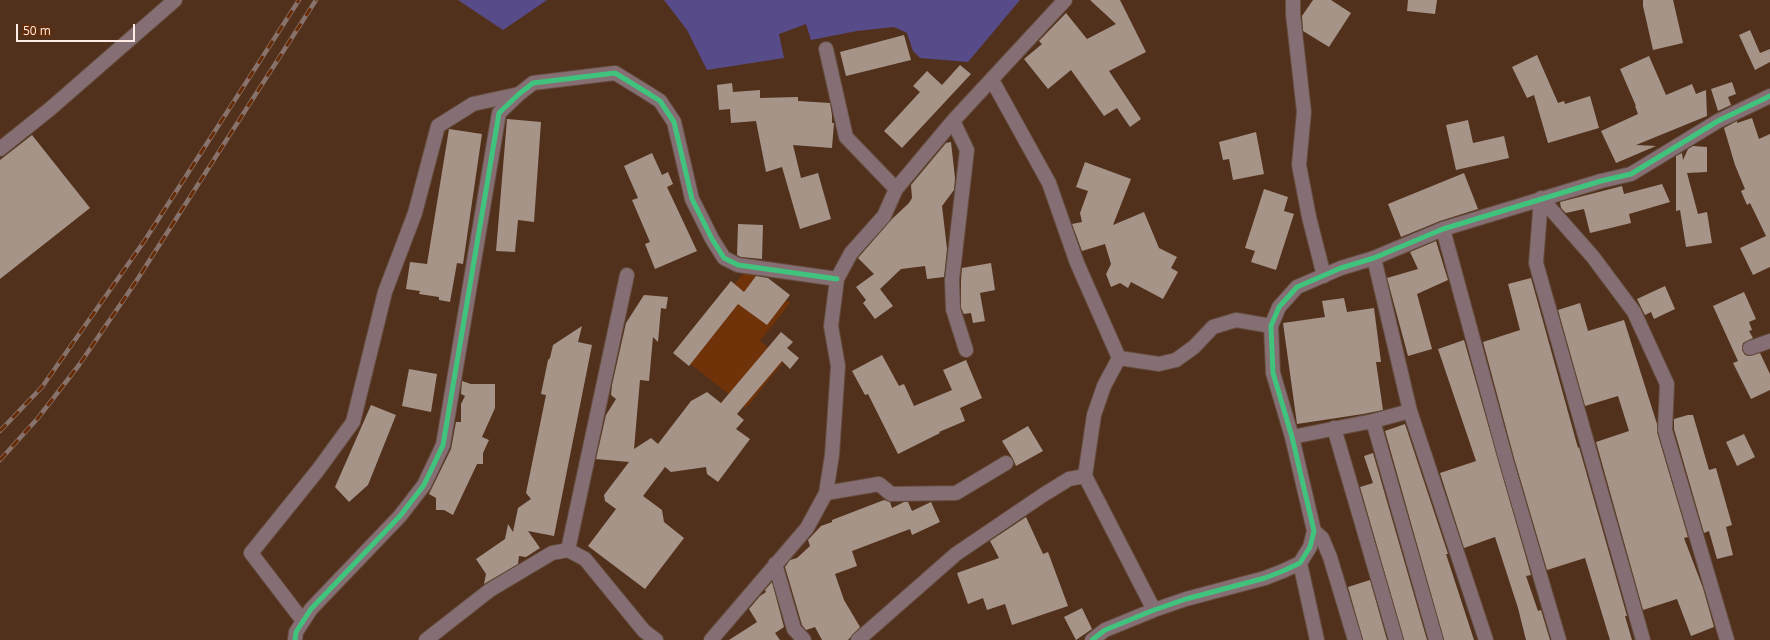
<!DOCTYPE html>
<html>
<head>
<meta charset="utf-8">
<style>
	body { margin:0 }
	#map { position:relative; width:1770px; height:640px; overflow:hidden; background:#51311c; font-family:"Open Sans",sans-serif }
	canvas { display:block }
	.scale { position:absolute; left:16px; top:24px; width:119px; height:18px; box-sizing:border-box; border:2px solid #fdede6; border-top:0; padding-left:5px; font-size:12px; line-height:14px; white-space:nowrap; color:#fdede6; -webkit-text-stroke:3px #672c06; paint-order:stroke }
</style>
</head>
<body>
<div id="map">
<canvas width="1770" height="640"></canvas>
<div class="scale">50 m</div>
</div>
<script>
const c = document.querySelector('canvas').getContext('2d');
c.lineJoin = 'round';
function fill(path, color) { c.fillStyle = color; c.fill(path, 'evenodd'); }
const toPath = rows => new Path2D(rows.map(r => 'M' + r).join(''));
function strokePath(path, color, width, dash) { c.strokeStyle = color; c.lineWidth = width; c.lineCap = dash ? 'butt' : 'round'; c.setLineDash(dash || []); c.stroke(path); }
fill(toPath([
	[747,269,790,303,760,341,784,361,746,408,678,354]
]), '#703209');
fill(toPath([
	[458,0,547,0,503,30],
	[664,0,1020,0,968,62,920,58,913,51,907,33,894,27,857,31,811,40,806,24,779,34,784,58,707,70,687,30]
]), '#584b8a');
fill(toPath([
	[1090,0,1120,0,1146,52,1109,71,1141,119,1130,127,1117,108,1104,116,1071,70,1048,89,1024,59,1042,44,1039,41,1066,13,1087,39,1116,24],
	[1313,0,1331,0,1351,13,1329,47,1303,31,1302,16],
	[1408,0,1437,0,1435,14,1407,11],
	[1643,0,1673,0,1683,43,1653,50,1643,6],
	[1750,30,1760,53,1770,49,1770,62,1755,70,1739,35],
	[904,35,911,60,846,76,840,52],
	[1537,55,1558,103,1564,101,1565,104,1590,96,1599,128,1548,143,1534,95,1527,98,1512,67],
	[1649,56,1666,95,1692,84,1696,94,1706,90,1707,116,1636,145,1656,146,1616,163,1601,131,1638,114,1635,106,1636,106,1620,69],
	[960,65,971,74,902,148,884,131,920,92,913,86,927,71,942,85],
	[1732,82,1736,94,1728,97,1731,105,1718,111,1711,89],
	[732,83,733,92,760,90,760,98,798,97,798,101,830,103,832,115,832,123,834,123,832,148,793,145,801,178,818,173,831,219,800,229,782,167,766,172,756,121,731,123,730,109,719,110,717,85],
	[1752,118,1759,139,1770,134,1770,267,1753,275,1740,248,1766,236,1750,203,1747,205,1741,191,1745,189,1735,165,1724,128,1737,121,1737,123],
	[507,119,541,122,534,222,518,220,515,252,496,251],
	[1468,120,1473,143,1504,136,1509,158,1456,170,1446,125],
	[449,129,482,134,463,264,457,263,450,302,439,300,439,297,419,294,420,291,406,289,410,262,427,264],
	[1256,132,1264,174,1233,180,1229,159,1223,160,1219,142],
	[32,135,90,208,0,279,0,160],
	[951,142,955,178,954,190,942,206,947,249,944,277,927,279,925,266,901,269,880,289,893,306,875,319,863,303,866,300,856,287,874,274,858,258,892,219,909,203,912,198,911,185,946,143],
	[1693,146,1707,147,1707,172,1687,173,1698,214,1707,212,1712,243,1686,247,1680,210,1676,211,1676,156,1682,153,1683,160,1688,149],
	[652,153,662,175,668,172,673,184,667,187,697,251,655,269,645,244,650,242,632,200,638,198,624,166],
	[1085,162,1131,179,1113,225,1144,212,1159,248,1177,257,1171,268,1178,272,1163,299,1131,282,1128,288,1120,283,1111,287,1106,274,1111,264,1105,244,1082,251,1072,224,1082,222,1080,213,1088,191,1076,187],
	[1464,173,1478,209,1440,221,1401,237,1388,204],
	[1662,184,1670,202,1629,214,1631,223,1590,233,1584,209,1566,213,1561,208,1560,202,1622,186,1624,194],
	[1264,189,1288,197,1284,211,1294,214,1276,270,1251,262,1255,251,1245,248],
	[738,224,763,225,762,259,741,257,737,255],
	[1436,241,1448,280,1417,294,1432,349,1408,356,1387,278,1418,269,1410,252],
	[991,263,995,290,980,293,985,321,973,323,971,313,964,314,961,308,961,280,962,268],
	[756,276,768,278,790,295,767,325,738,304,689,366,673,353,731,281,744,292],
	[1531,278,1578,448,1579,447,1627,616,1625,616,1632,640,1610,640,1585,558,1547,570,1514,458,1483,342,1520,330,1508,284],
	[1665,286,1675,309,1654,319,1651,312,1645,315,1637,299],
	[1744,292,1756,319,1749,322,1752,330,1749,331,1753,338,1743,343,1742,350,1745,355,1749,356,1760,353,1770,374,1770,390,1751,399,1733,363,1738,361,1713,306],
	[644,295,668,297,666,309,661,308,658,342,653,337,649,381,640,380,634,449,651,438,658,444,691,401,707,392,721,403,781,332,793,342,787,348,799,358,790,369,782,361,737,414,744,420,736,429,750,439,718,482,707,474,706,467,671,472,665,467,643,496,662,510,664,522,684,538,645,589,588,546,616,509,605,501,604,495,629,462,596,459,606,415,616,399,611,395,612,385,626,323],
	[1344,298,1347,312,1374,308,1381,362,1376,362,1383,410,1363,414,1297,424,1283,323,1325,317,1322,301],
	[1580,303,1588,331,1624,320,1657,424,1657,432,1688,537,1684,538,1703,588,1714,627,1691,636,1677,599,1643,610,1596,442,1629,431,1618,396,1585,406,1558,310],
	[582,326,578,342,592,345,554,536,528,531,540,548,526,557,519,556,518,564,484,584,486,574,476,559,505,539,508,524,513,532,518,508,531,499,526,493,546,395,541,394,548,360,550,358,553,345],
	[1464,340,1531,575,1526,576,1538,611,1541,610,1550,640,1526,640,1518,608,1495,537,1464,548,1440,473,1476,461,1438,349],
	[882,355,899,386,904,384,914,406,952,390,943,370,966,360,982,398,960,408,965,421,939,432,940,433,898,454,868,394,865,395,852,371],
	[409,369,437,374,431,412,402,406],
	[462,381,471,384,495,384,495,408,482,437,489,440,483,453,483,464,477,464,453,515,444,510,436,510,436,498,429,494,451,449,456,422,461,422,461,404,465,396,461,394],
	[371,405,396,415,368,485,349,502,335,487],
	[1688,415,1693,415,1709,470,1716,468,1732,525,1726,527,1733,555,1717,559,1709,531,1704,533,1674,429,1674,419],
	[1405,424,1448,554,1446,554,1474,640,1444,640,1385,431],
	[1028,426,1043,451,1016,466,1013,459,1002,441],
	[1744,434,1755,457,1737,466,1726,442],
	[1373,453,1427,640,1404,640,1360,487,1373,483,1364,456],
	[884,500,890,502,892,508,904,502,908,502,912,511,931,502,940,522,912,535,910,529,852,551,857,566,835,574,844,600,860,627,848,640,822,640,815,627,806,630,802,625,785,567,790,560,797,558,810,546,808,540,821,526,832,522,832,520],
	[1026,517,1043,554,1048,552,1068,606,1012,625,1005,604,987,610,983,598,968,604,957,573,999,558,990,541],
	[1370,580,1387,640,1363,640,1348,587],
	[772,582,784,627,775,633,780,640,729,640,757,622,749,609,760,596,766,592,765,590],
	[1082,608,1092,629,1076,640,1064,617]
]), '#a69489');
const street = toPath([
	[1293,0,1293,14,1304,112,1299,165,1309,217,1324,276],
	[826,49,846,137,896,189],
	[992,80,1049,183,1077,263,1119,358],
	[953,121,967,150,952,280,953,309,966,350],
	[0,149,50,109,175,0],
	[1443,229,1506,460,1559,640],
	[1750,348,1770,341],
	[1119,358,1104,386,1094,415,1085,476,1154,610],
	[1119,358,1159,364,1176,360,1194,347,1213,327,1236,320,1271,326],
	[1410,411,1486,640],
	[1373,421,1436,640],
	[1334,428,1396,640],
	[1292,437,1373,421,1410,411,1374,258],
	[826,493,879,484,891,494,956,493,1006,463],
	[1314,531,1322,538,1330,557,1355,640],
	[568,550,627,275],
	[1300,563,1317,640],
	[775,564,794,629,804,640],
	[303,621,251,553,318,470,353,422,385,292,415,213,438,126,473,104,519,94],
	[295,640,296,632,311,609,400,516,424,485,443,445,499,113,519,94,533,83,615,73,646,92,660,101,674,122,692,199,712,239,724,258,738,265,837,279],
	[426,640,490,590,552,553,568,550,585,559,644,631,656,640],
	[711,640,807,528,826,493,832,455,838,366,831,326,837,279,851,253,884,216,896,189,953,121,1065,0],
	[858,640,956,554,1043,495,1069,479,1085,476],
	[1092,640,1105,630,1154,610,1186,599,1265,578,1283,571,1300,563,1310,547,1314,531,1292,437,1273,373,1271,326,1279,307,1297,287,1341,268,1374,258,1443,229,1601,181,1631,174,1718,121,1770,96],
	[1643,640,1536,263,1541,198,1593,257,1634,312,1667,384,1665,430,1727,640]
]);
strokePath(street, '#654c3d', 16);
strokePath(street, '#856f74', 14);
const rail = toPath([
	[0,431,42,387,145,240,299,0],
	[0,460,38,418,79,365,135,283,316,0]
]);
strokePath(rail, '#88726c', 4.5);
strokePath(rail, '#672c06', 3, [9]);
strokePath(toPath([
	[295,640,296,632,311,609,400,516,424,485,443,445,499,113,519,94,533,83,615,73,646,92,660,101,674,122,692,199,712,239,724,258,738,265,837,279],
	[1092,640,1105,630,1154,610,1186,599,1265,578,1283,571,1300,563,1310,547,1314,531,1292,437,1273,373,1271,326,1279,307,1297,287,1341,268,1374,258,1443,229,1601,181,1631,174,1718,121,1770,96]
]), '#40c37c', 5);
</script>
</body>
</html>
